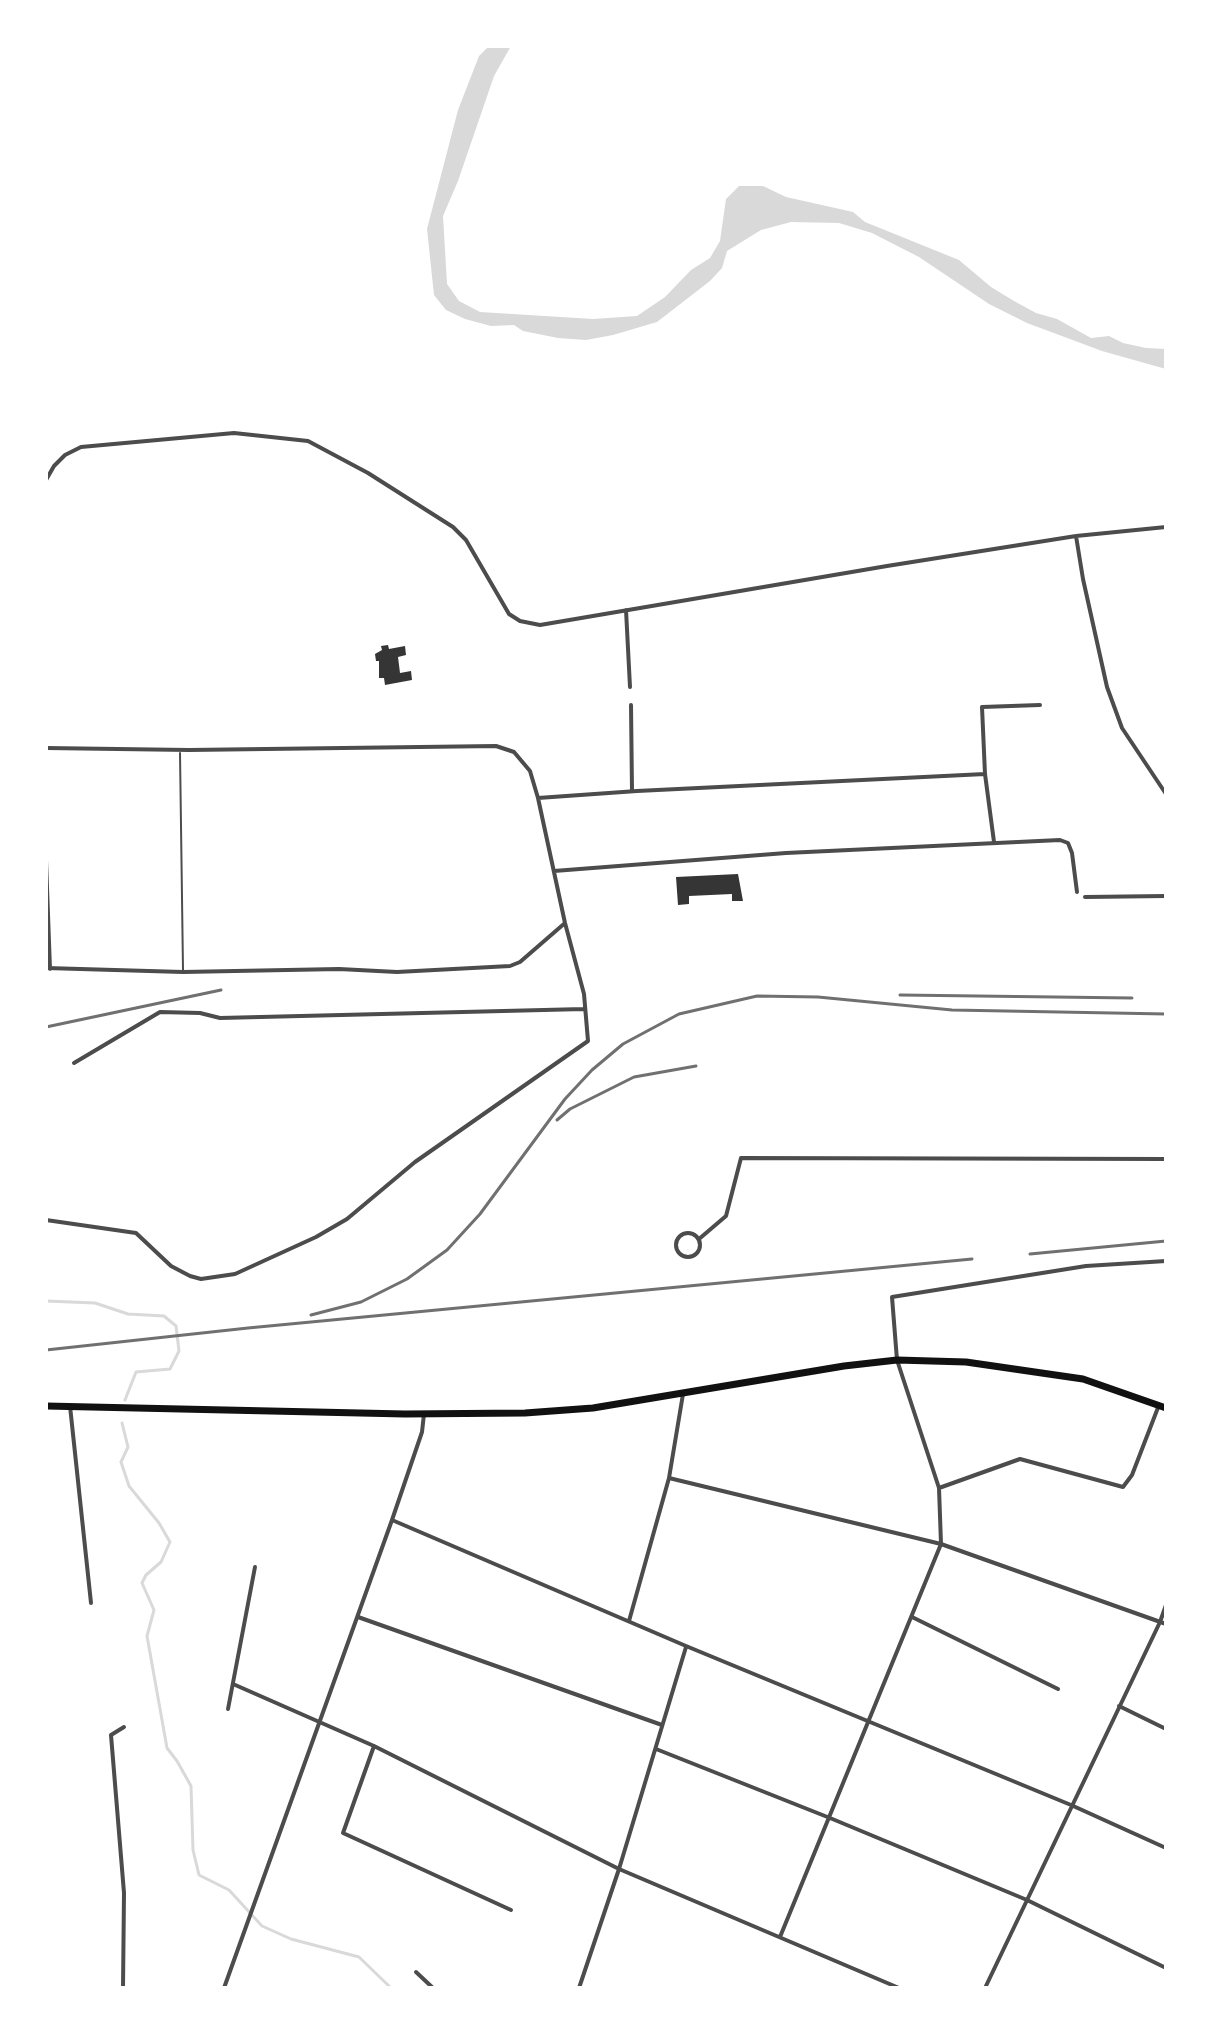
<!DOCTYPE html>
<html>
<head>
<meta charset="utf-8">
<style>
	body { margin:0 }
	#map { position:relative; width:1212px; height:2034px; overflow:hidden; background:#fff; font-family:Lato,sans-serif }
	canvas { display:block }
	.frame { position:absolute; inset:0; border:48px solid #fff; pointer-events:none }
</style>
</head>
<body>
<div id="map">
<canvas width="1212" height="2034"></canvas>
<div class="frame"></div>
</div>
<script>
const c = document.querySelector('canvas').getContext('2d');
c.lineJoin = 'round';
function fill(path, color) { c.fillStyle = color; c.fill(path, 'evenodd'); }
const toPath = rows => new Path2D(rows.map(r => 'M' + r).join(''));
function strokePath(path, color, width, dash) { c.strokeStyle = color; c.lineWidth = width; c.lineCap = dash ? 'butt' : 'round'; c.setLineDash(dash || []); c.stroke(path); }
fill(toPath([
	[489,46,511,46,494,76,458,181,443,216,447,284,459,301,480,312,593,319,637,316,665,297,691,270,710,258,720,241,726,199,739,186,763,186,786,197,853,212,865,222,959,260,991,287,1014,301,1036,313,1057,319,1091,338,1109,336,1123,343,1146,348,1166,349,1166,369,1102,351,1027,323,989,304,919,257,872,233,839,223,791,222,761,230,727,251,722,268,710,281,657,322,613,335,586,340,558,338,523,331,514,325,491,326,465,319,446,310,434,295,427,229,458,110,479,56]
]), '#d9d9d9');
strokePath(toPath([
	[46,1301,95,1303,128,1314,164,1316,176,1326,179,1351,170,1369,136,1372,125,1400],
	[122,1423,128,1447,121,1462,129,1486,159,1523,170,1542,161,1562,146,1575,142,1583,154,1610,147,1636,167,1748,177,1761,191,1786,193,1850,199,1875,229,1890,262,1926,291,1939,359,1957,391,1988]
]), '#d9d9d9', 3);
fill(toPath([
	[388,645,389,649,405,646,406,655,398,657,400,673,411,671,412,680,385,685,384,678,379,678,379,661,376,661,375,654,382,650,381,646],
	[738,874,743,901,732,901,732,894,689,896,689,904,678,905,676,877]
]), '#353535');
strokePath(toPath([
	[180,753,183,970]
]), '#4c4c4c', 2);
strokePath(toPath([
	[46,480,54,466,65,455,81,447,234,433,308,441,368,473,453,527,466,540,509,614,520,621,540,625,887,566,1076,536,1166,527],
	[1076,536,1083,579,1107,687,1122,728,1166,794],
	[626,610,630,687],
	[631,705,632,791],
	[46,748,189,750,496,746,514,752,530,771,538,798,565,923,584,994,588,1041,415,1162,347,1219,316,1237,235,1274,201,1279,190,1276,171,1266,136,1233,46,1220],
	[538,798,637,791,985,774],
	[994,842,985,774,982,707,1040,705],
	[46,860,50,969],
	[554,871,786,853,1060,840,1068,843,1072,853,1077,892],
	[1085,897,1166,896],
	[46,968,183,972,339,969,397,972,510,966,520,962,565,923],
	[74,1063,160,1012,200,1013,220,1018,584,1009],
	'676 1245a12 12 0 1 1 24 0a12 12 0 1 1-24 0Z',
	[699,1239,726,1216,741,1158,1166,1159],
	[70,1406,91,1603],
	[669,1478,941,1544,1166,1624],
	[939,1488,1020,1459,1123,1487,1132,1475,1159,1405],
	[392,1520,686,1646,1071,1805,1166,1848],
	[358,1617,662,1725],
	[912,1617,1058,1689],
	[629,1621,669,1478,683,1394],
	[233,1684,374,1746,619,1869,899,1988],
	[1119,1706,1166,1729],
	[228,1709,255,1567],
	[374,1746,343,1833,511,1910],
	[656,1749,830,1818,1027,1900,1166,1968],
	[780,1937,941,1544,939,1488,897,1360,892,1297,1086,1266,1166,1261],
	[416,1972,433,1988],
	[123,1988,124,1893,111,1735,124,1727],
	[224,1988,392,1520,422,1432,424,1414],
	[579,1988,619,1869,686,1647],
	[985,1988,1160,1622,1166,1605]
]), '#4c4c4c', 4);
strokePath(toPath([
	[46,1406,405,1414,525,1413,593,1408,844,1366,897,1360,966,1362,1083,1379,1166,1408]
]), '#111', 7);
strokePath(toPath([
	[900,995,1132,998],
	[46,1027,221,990],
	[557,1120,570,1109,634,1077,696,1066],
	[1030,1254,1166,1241],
	[311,1315,361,1302,407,1279,447,1250,480,1214,565,1099,592,1070,623,1044,679,1014,757,996,818,997,952,1010,1166,1014],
	[46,1350,248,1328,972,1259]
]), '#707070', 3);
</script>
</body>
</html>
